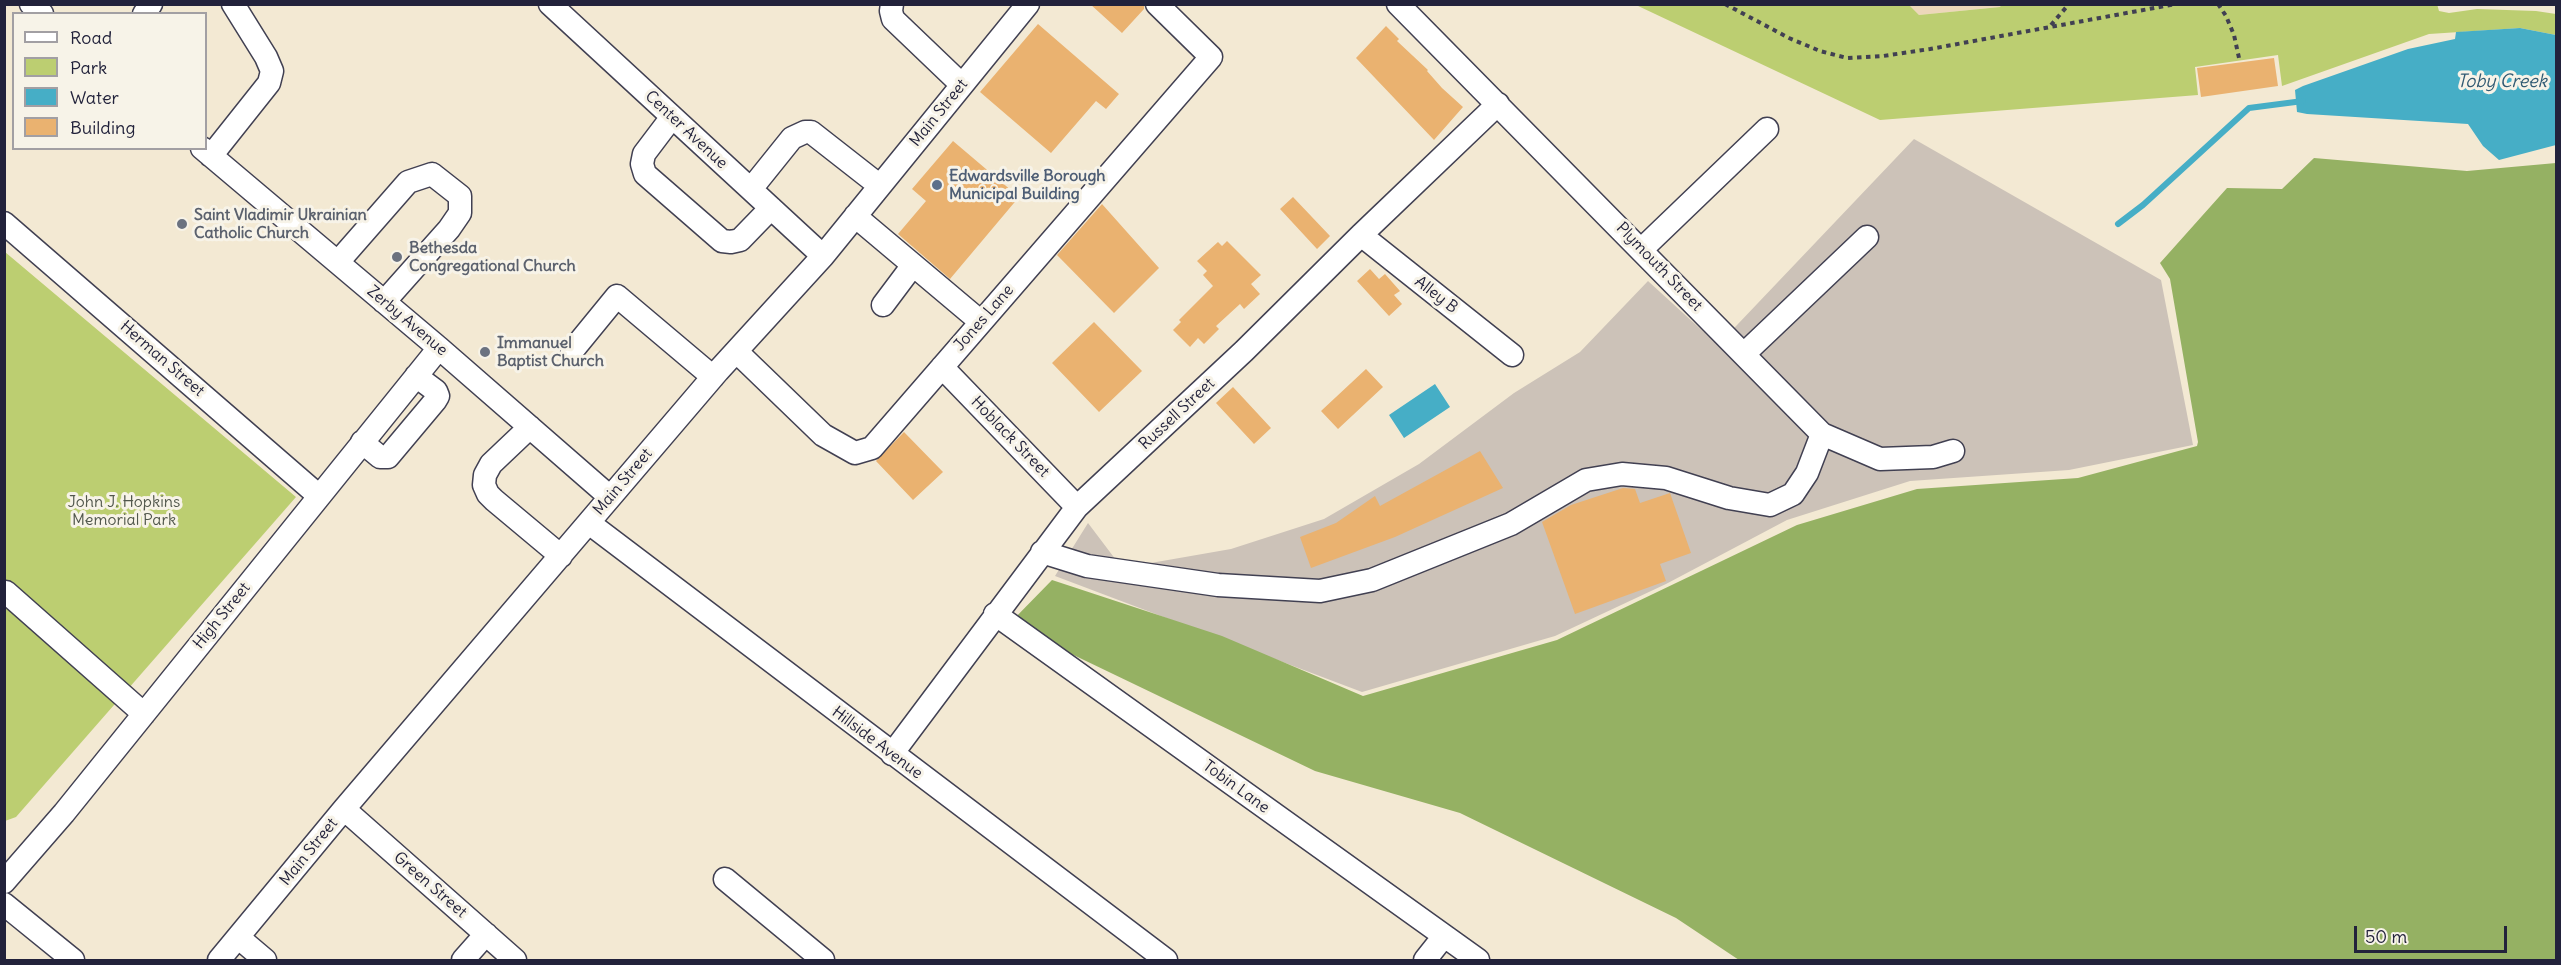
<!DOCTYPE html>
<html>
<head>
<meta charset="utf-8">
<style>
	body { margin:0 }
	#map { position:relative; width:2561px; height:965px; overflow:hidden; background:#f3e9d3; font-family:Delius,sans-serif }
	canvas { display:block }
	.frame { position:absolute; inset:0; border:6px solid #22223b; pointer-events:none }
	.legend { position:absolute; left:12px; top:12px; width:195px; height:138px; box-sizing:border-box; background:#f7f3e8; border:2px solid #a29fa3; margin:0; padding:8px 10px; list-style:none; font-size:18px; color:#22223b }
	.legend li { display:flex; align-items:center; gap:12px; height:30px }
	.legend b { width:30px; border:2px solid #a29fa3 }
	.scale { position:absolute; left:2354px; top:926px; width:153px; height:27px; box-sizing:border-box; border:3px solid #22223b; border-top:0; padding-left:8px; font-size:18px; line-height:21px; white-space:nowrap; color:#22223b; -webkit-text-stroke:4px #f7f3e8; paint-order:stroke }
</style>
</head>
<body>
<div id="map">
<canvas width="2561" height="965"></canvas>
<div class="frame"></div>
<ul class="legend">
<li><b style="height:8px;background:#fff"></b>Road</li>
<li><b style="height:16px;background:#bcce71"></b>Park</li>
<li><b style="height:16px;background:#46aec6"></b>Water</li>
<li><b style="height:16px;background:#eab270"></b>Building</li>
</ul>
<div class="scale">50 m</div>
</div>
<script>
const c = document.querySelector('canvas').getContext('2d');
c.lineJoin = 'round';
function fill(path, color) { c.fillStyle = color; c.fill(path, 'evenodd'); }
const toPath = rows => new Path2D(rows.map(r => 'M' + r).join(''));
function strokePath(path, color, width, dash) { c.strokeStyle = color; c.lineWidth = width; c.lineCap = dash ? 'butt' : 'round'; c.setLineDash(dash || []); c.stroke(path); }
function drawText(font, color, halo, rows, align = 'center') {
  c.font = font + ' Delius,sans-serif'; c.lineWidth = 6; c.setLineDash([]); c.textBaseline = 'middle'; c.strokeStyle = halo; c.fillStyle = color; for (const [text, x, y, turn = 0] of rows) {
    c.save(); c.translate(x, y); c.rotate((+turn || 0) * Math.PI / 180); c.textAlign = isNaN(turn) ? turn : align; if (halo) c.strokeText(text, 0, 0); c.fillText(text, 0, 0); c.restore();
  }
}
fill(toPath([
	[1908,5,2002,5,2000,7,1919,15]
]), '#edd7ba');
fill(toPath([
	[1914,139,2161,280,2193,445,2069,470,1910,481,1787,520,1666,584,1555,636,1362,692,1055,576,1088,523,1122,568,1231,549,1324,519,1419,464,1514,393,1580,352,1648,281,1718,345]
]), '#ccc2b8');
fill(toPath([
	[1908,4,1919,15,2000,7,2002,4,2437,4,2439,11,2449,13,2477,9,2536,11,2556,14,2556,35,2520,28,2429,34,2282,86,2278,55,2195,67,2198,95,1880,120,1636,5],
	[5,252,296,497,16,817,5,821]
]), '#bcce71');
fill(toPath([
	[2314,158,2467,171,2556,163,2556,960,1739,960,1676,918,1460,813,1315,771,1009,624,1052,580,1222,636,1363,696,1557,640,1797,525,1917,489,2078,478,2197,446,2198,442,2170,279,2160,263,2227,188,2282,189]
]), '#95b163');
fill(toPath([
	[2520,28,2556,35,2556,145,2499,160,2483,146,2468,124,2307,114,2297,112,2295,90,2303,86,2408,49,2455,39,2456,32],
	[1435,384,1450,407,1404,438,1389,415]
]), '#46aec6');
strokePath(toPath([
	[2118,224,2143,205,2249,108,2303,101]
]), '#46aec6', 6);
fill(toPath([
	[1090,4,1144,4,1144,9,1122,33],
	[1038,24,1119,94,1106,109,1096,101,1051,153,980,92],
	[1386,26,1399,39,1397,41,1428,70,1427,71,1442,88,1463,107,1434,140,1356,58],
	[2274,58,2278,86,2201,97,2197,68],
	[953,141,1019,197,950,279,898,234,926,201,912,189],
	[1293,197,1330,236,1317,249,1280,209],
	[1102,204,1159,268,1114,313,1057,255],
	[1227,241,1261,275,1251,284,1260,294,1244,309,1240,304,1216,326,1219,329,1204,344,1198,338,1190,347,1173,330,1181,322,1179,320,1213,286,1203,275,1207,271,1197,261,1218,242,1222,246],
	[1370,269,1379,279,1385,274,1400,291,1394,295,1402,304,1389,316,1357,281],
	[1094,322,1142,371,1099,412,1052,363],
	[1366,369,1383,387,1338,429,1321,411],
	[1233,387,1271,428,1254,444,1216,403],
	[904,432,943,472,913,500,876,461],
	[1480,451,1503,488,1395,537,1311,568,1300,537,1336,523,1375,496,1380,506],
	[1623,488,1635,489,1640,503,1670,493,1691,553,1660,564,1666,581,1575,614,1542,522,1571,505]
]), '#eab270');
const minor = toPath([
	[31,4,42,14],
	[550,4,823,256],
	[892,4,891,11,893,19,962,85],
	[1398,4,1822,434,1880,459,1933,457,1953,451],
	[144,14,151,4],
	[672,117,644,154,642,164,645,174,722,241,731,242,740,240,771,208],
	[202,148,439,348,610,497],
	[211,156,269,83,272,71,266,57,233,4],
	[751,189,792,138,805,132,811,132,880,186],
	[855,216,981,322],
	[4,223,319,496],
	[1361,235,1512,355],
	[1641,250,1767,129],
	[338,262,408,182,432,174,460,196,460,213,449,229,384,302],
	[883,305,913,265],
	[572,351,617,296,713,377],
	[737,352,823,435,855,453,872,448,1211,57,1157,4],
	[1744,354,1867,237],
	[942,367,1077,507],
	[530,427,491,464,485,475,484,485,488,494,494,500,561,556],
	[362,442,380,457,388,457,435,401,438,396,436,391,416,376],
	[589,523,1166,960],
	[1042,552,1087,566,1218,585,1320,591,1372,580,1511,524,1586,480,1622,474,1666,478,1729,498,1770,505,1793,494,1807,473,1822,434],
	[6,592,144,714],
	[995,614,1478,960],
	[892,754,1077,507,1244,351,1361,235,1498,104],
	[344,809,515,960],
	[725,879,823,960],
	[4,882,64,813,439,348],
	[4,904,73,960],
	[239,938,265,960],
	[219,960,344,809,718,371,823,256,1028,4],
	[463,960,486,934],
	[1425,960,1444,936]
]);
strokePath(minor, '#414052', 25);
strokePath(toPath([
	[1725,4,1789,38,1820,51,1847,58,1883,56,1930,49,2176,4],
	[2218,4,2226,16,2234,35,2239,58],
	[2051,25,2069,4]
]), '#414052', 4, [4.5, 4.5]);
strokePath(minor, '#fff', 22);
for (const [x, y, r, color] of [
	[937,185,6,"#5c6f8a"],
	[182,224,6,"#6b7280"],
	[397,257,6,"#6b7280"],
	[485,352,6,"#6b7280"]
]) { const dot = new Path2D(); dot.arc(x, y, r, 0, 2 * Math.PI); c.fillStyle = color; c.fill(dot); strokePath(dot, '#f7f3e8', 2); }
drawText('16px', '#22223b', '#f7f3e8', [
	["Main Street",939,113,-51],
	["Center Avenue",686,130,43],
	["Plymouth Street",1659,267,46],
	["Alley B",1436,295,38],
	["Jones Lane",984,318,-49],
	["Zerby Avenue",407,321,40],
	["Herman Street",162,359,41],
	["Russell Street",1177,414,-43],
	["Hoblack Street",1010,437,46],
	["Main Street",623,482,-50],
	["High Street",222,616,-51],
	["Hillside Avenue",877,743,37],
	["Tobin Lane",1236,787,36],
	["Main Street",309,852,-51],
	["Green Street",430,885,41]
]);
drawText('bold 16px', '#4e5e75', '#f7f3e8', [
	["Edwardsville Borough",949,176],
	["Municipal Building",949,194]
], 'left');
drawText('bold 16px', '#5b616d', '#f7f3e8', [
	["Saint Vladimir Ukrainian",194,215],
	["Catholic Church",194,233],
	["Bethesda",409,248],
	["Congregational Church",409,266],
	["Immanuel",497,343],
	["Baptist Church",497,361]
], 'left');
drawText('16px', '#50564b', '#f7f3e8', [
	["John J. Hopkins",124,502],
	["Memorial Park",124,520]
]);
drawText('italic 18px', '#305a73', '#f7f3e8', [
	["Toby Creek",2502,82]
]);
</script>
</body>
</html>
